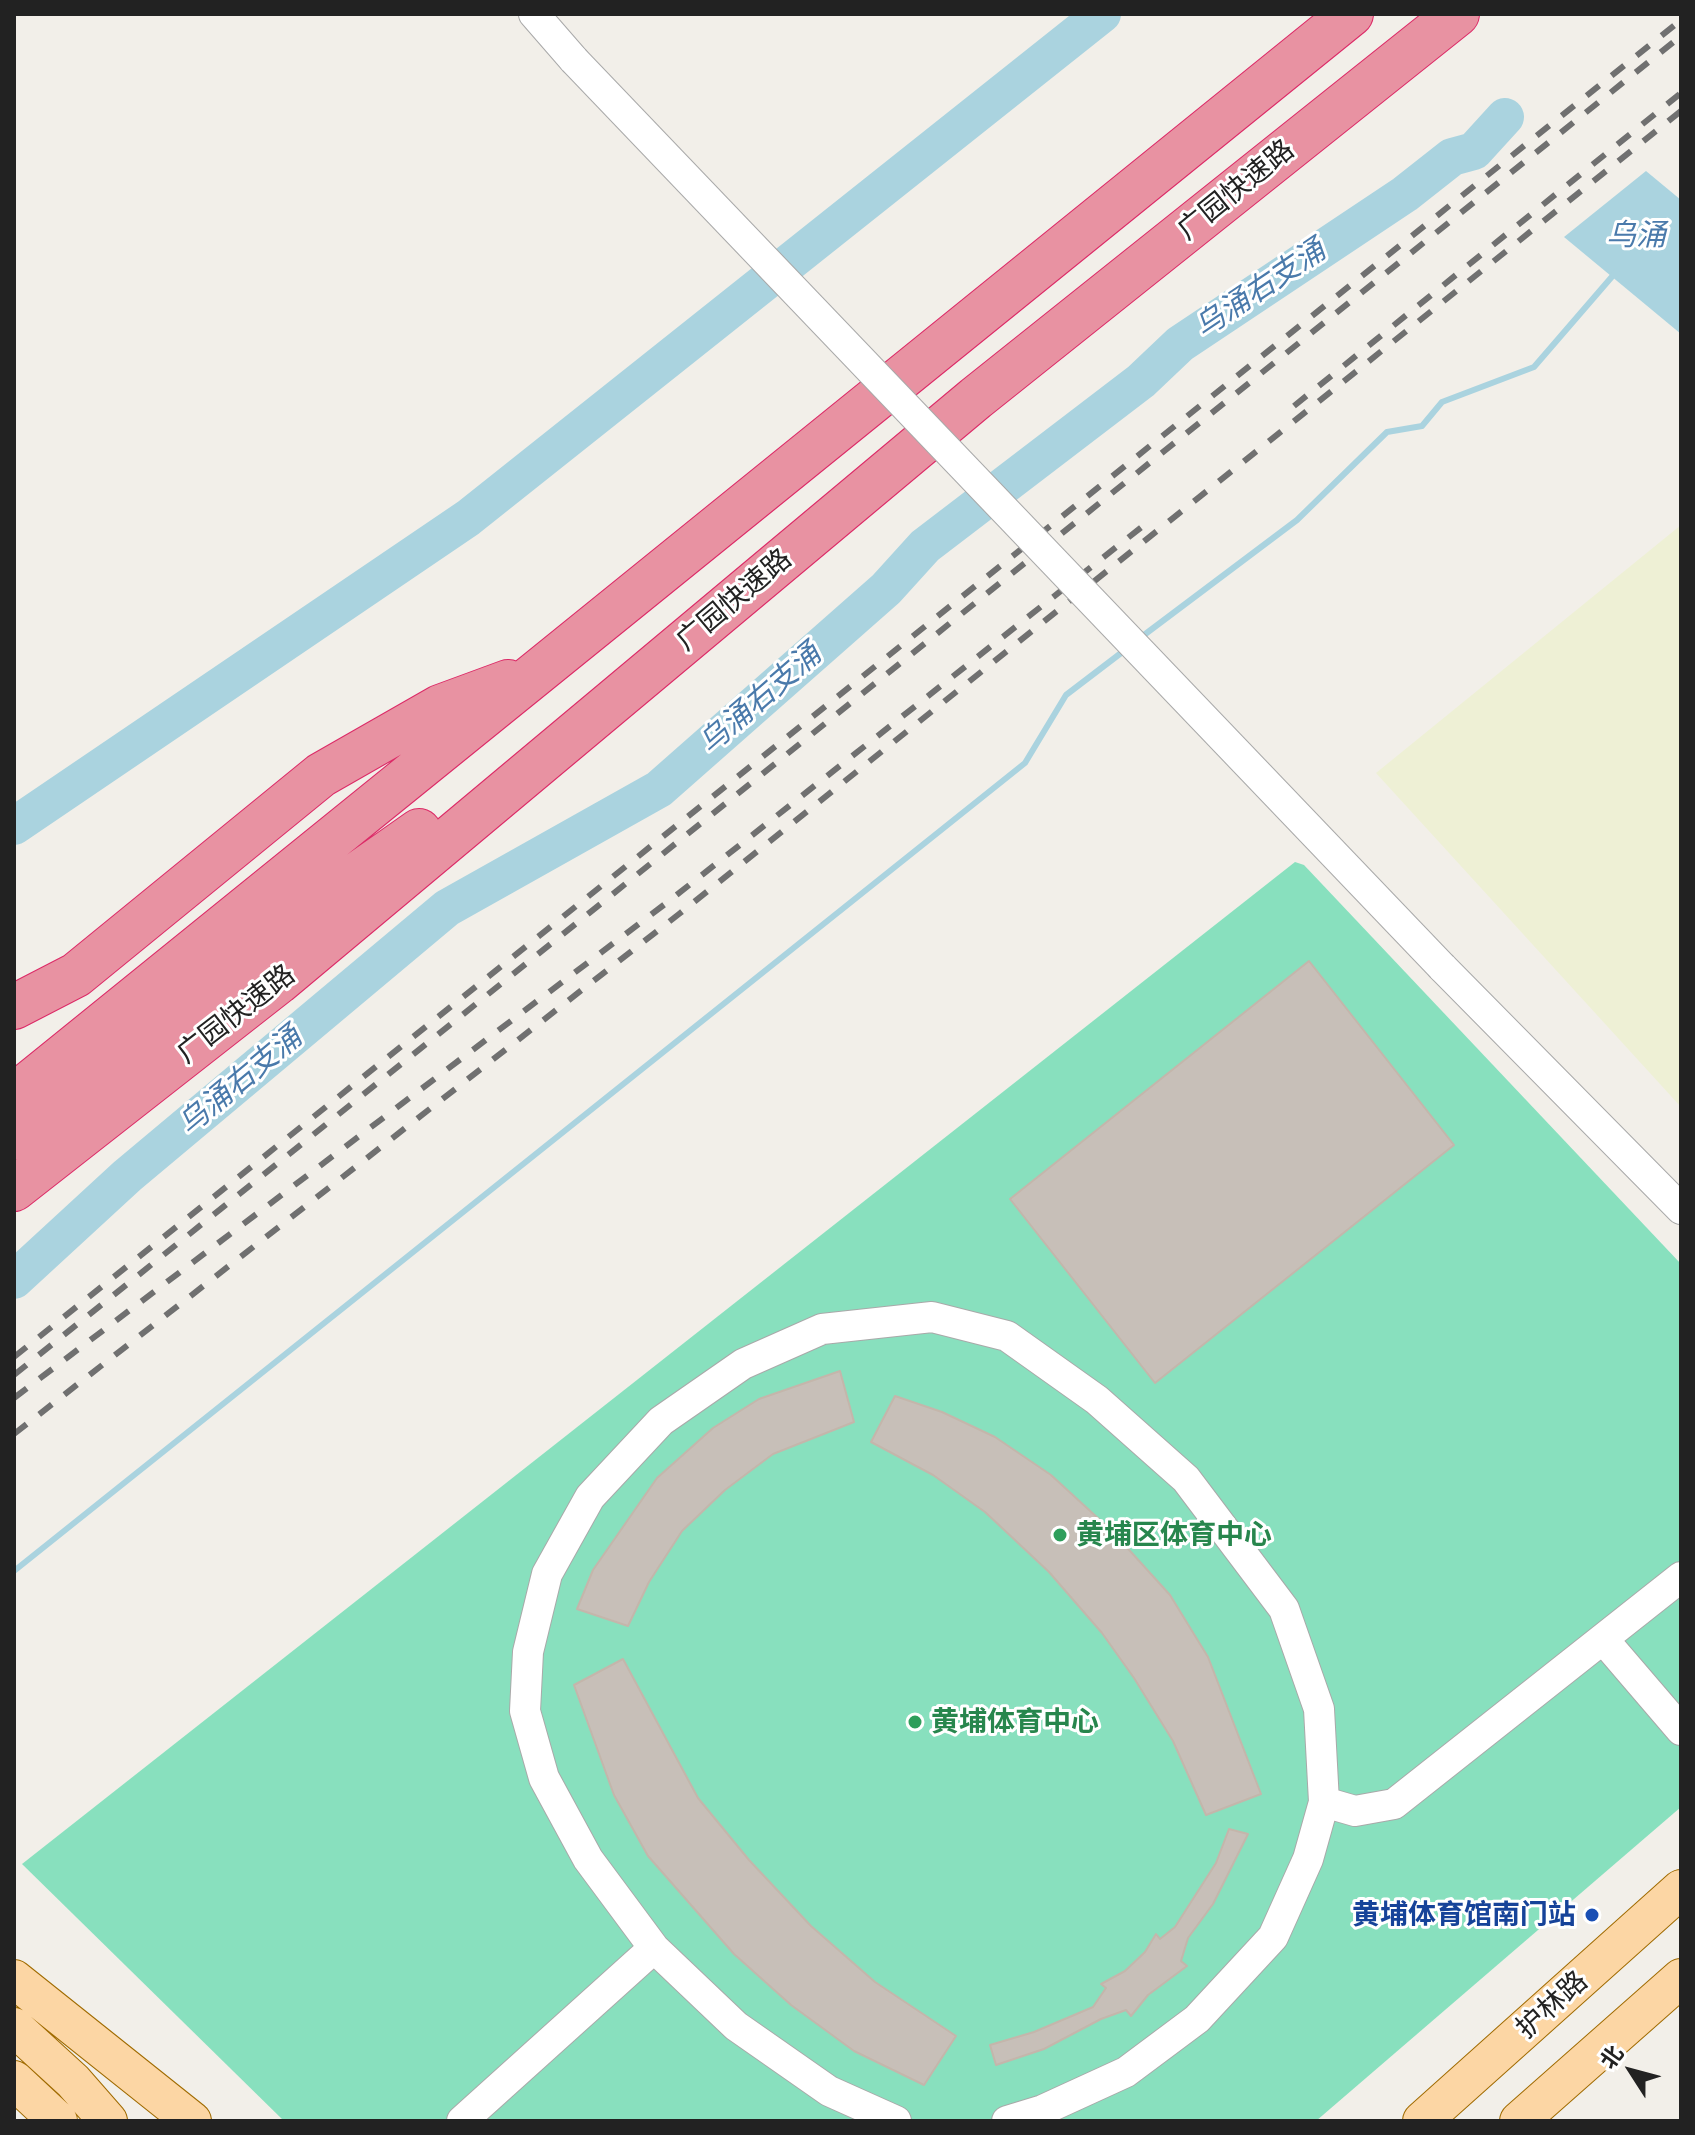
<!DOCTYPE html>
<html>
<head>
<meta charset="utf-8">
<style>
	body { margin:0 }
	#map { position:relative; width:1695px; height:2135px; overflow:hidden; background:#f2efe9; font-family:"Public Sans","Noto Sans SC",sans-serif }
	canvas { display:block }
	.frame { position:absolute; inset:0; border:16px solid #222; pointer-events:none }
	.north { position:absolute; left:1591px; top:2031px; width:80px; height:80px; -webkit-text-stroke:6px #fff; paint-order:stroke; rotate:306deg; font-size:22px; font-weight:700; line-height:32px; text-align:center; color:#222 }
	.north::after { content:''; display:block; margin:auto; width:28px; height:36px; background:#222; clip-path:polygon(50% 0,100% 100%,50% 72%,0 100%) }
</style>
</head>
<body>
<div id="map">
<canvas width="1695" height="2135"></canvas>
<div class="frame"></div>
<div class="north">北</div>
</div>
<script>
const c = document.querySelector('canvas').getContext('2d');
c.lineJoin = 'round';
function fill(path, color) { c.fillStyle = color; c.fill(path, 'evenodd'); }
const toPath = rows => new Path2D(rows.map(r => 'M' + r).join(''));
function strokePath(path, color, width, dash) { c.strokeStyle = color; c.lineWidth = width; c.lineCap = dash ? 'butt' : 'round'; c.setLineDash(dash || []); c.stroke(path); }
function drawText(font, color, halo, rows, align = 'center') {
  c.font = font + ' "Public Sans","Noto Sans SC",sans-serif'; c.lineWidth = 6; c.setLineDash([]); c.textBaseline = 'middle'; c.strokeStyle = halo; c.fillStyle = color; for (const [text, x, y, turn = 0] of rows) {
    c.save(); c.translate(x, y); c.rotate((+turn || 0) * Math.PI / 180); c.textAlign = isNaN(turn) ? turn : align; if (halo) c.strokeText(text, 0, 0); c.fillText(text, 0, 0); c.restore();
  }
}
fill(toPath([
	[1681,525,1681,1107,1376,773]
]), '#eef0d5');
fill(toPath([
	[1295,862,1304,865,1681,1264,1681,1807,1316,2121,284,2121,22,1864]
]), '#88e0be');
fill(toPath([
	[1646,171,1681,200,1681,334,1564,237]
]), '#aad3df');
strokePath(toPath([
	[1140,638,1297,520,1387,432,1422,426,1442,402,1534,367,1616,272],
	[14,1571,1025,763,1066,695,1125,650]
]), '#aad3df', 6);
strokePath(toPath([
	[14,826,468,518,1102,14],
	[14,1280,127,1176,447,908,659,789,886,589,925,546,1141,381,1180,344,1405,194,1452,157,1474,151,1505,117]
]), '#aad3df', 38);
const building = toPath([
	[1309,961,1454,1145,1155,1383,1010,1199,1309,961],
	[840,1371,854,1422,773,1454,725,1490,682,1531,649,1582,628,1626,577,1609,593,1570,657,1478,713,1428,759,1399,840,1371],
	[895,1396,942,1412,995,1437,1051,1475,1112,1531,1170,1595,1208,1657,1261,1794,1206,1815,1173,1741,1134,1678,1102,1633,1049,1572,985,1512,933,1475,871,1442,895,1396],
	[623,1659,698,1798,749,1860,811,1926,875,1982,956,2036,924,2085,854,2051,791,2005,734,1954,648,1856,614,1795,574,1685,623,1659],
	[1229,1829,1248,1834,1213,1904,1188,1938,1181,1961,1187,1966,1148,1995,1131,2016,1126,2010,1101,2019,1044,2049,996,2065,990,2045,1034,2032,1093,2007,1106,1988,1101,1984,1125,1971,1145,1952,1156,1934,1160,1939,1175,1927,1216,1863,1229,1829]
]);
fill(building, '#c7bfb8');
strokePath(building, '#c4b6ab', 2);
const minor = toPath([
	[534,14,574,60],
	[1442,967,1681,1209],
	[1603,1639,1681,1730],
	[1324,1802,1355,1811,1394,1804,1681,1577],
	[462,2121,654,1948],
	[896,2121,829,2091,736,2026,654,1948,588,1859,544,1778,525,1711,528,1652,547,1574,590,1497,661,1421,743,1364,822,1329,932,1317,1007,1336,1097,1400,1186,1479,1284,1609,1319,1709,1324,1802,1308,1859,1273,1937,1197,2019,1126,2072,1043,2110,1007,2121]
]);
const major = toPath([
	[14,1979,192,2121],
	[14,2027,73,2081,108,2121],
	[14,2080,58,2121],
	[1422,2121,1681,1889],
	[1519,2121,1681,1978]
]);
const highway = toPath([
	[14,1007,76,975,321,775,440,707,508,682],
	[14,1096,1351,14],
	[14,1137,251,949,419,831],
	[14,1189,278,982,976,398,1457,14]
]);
strokePath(minor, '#a9a9a9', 32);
strokePath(major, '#a06b00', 40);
strokePath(highway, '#dc2a67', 46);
strokePath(minor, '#fff', 30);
strokePath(major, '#fcd6a4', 38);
strokePath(highway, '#e892a2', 44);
strokePath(toPath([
	[1294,406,1681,93],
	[14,1357,1681,20],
	[14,1375,1681,36],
	[14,1398,669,901,1153,518],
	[14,1434,679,914,1681,111]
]), '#707070', 6, [16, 16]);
const minorBridge = toPath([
	[574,60,1442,967]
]);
strokePath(minorBridge, '#a9a9a9', 32, []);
strokePath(minorBridge, '#fff', 30);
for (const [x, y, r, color] of [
	[1060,1535,8,"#2e9e5b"],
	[915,1722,8,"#2e9e5b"],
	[1592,1915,8,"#1a4fb4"]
]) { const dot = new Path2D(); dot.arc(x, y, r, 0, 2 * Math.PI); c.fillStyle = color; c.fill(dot); strokePath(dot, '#fff', 3); }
drawText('28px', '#222', '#fff', [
	["广园快速路",1236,190,-39],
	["广园快速路",734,600,-40],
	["广园快速路",236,1014,-38],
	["护林路",1552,2005,-42]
]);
drawText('bold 28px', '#27864d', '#fff', [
	["黄埔区体育中心",1076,1535],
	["黄埔体育中心",931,1722]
], 'left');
drawText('bold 28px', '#164399', '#fff', [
	["黄埔体育馆南门站",1576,1915]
], 'right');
drawText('italic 30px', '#4a7aab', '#fff', [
	["乌涌",1636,236],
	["乌涌右支涌",1260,289,-34],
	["乌涌右支涌",760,699,-41],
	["乌涌右支涌",240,1081,-40]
]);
</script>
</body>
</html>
